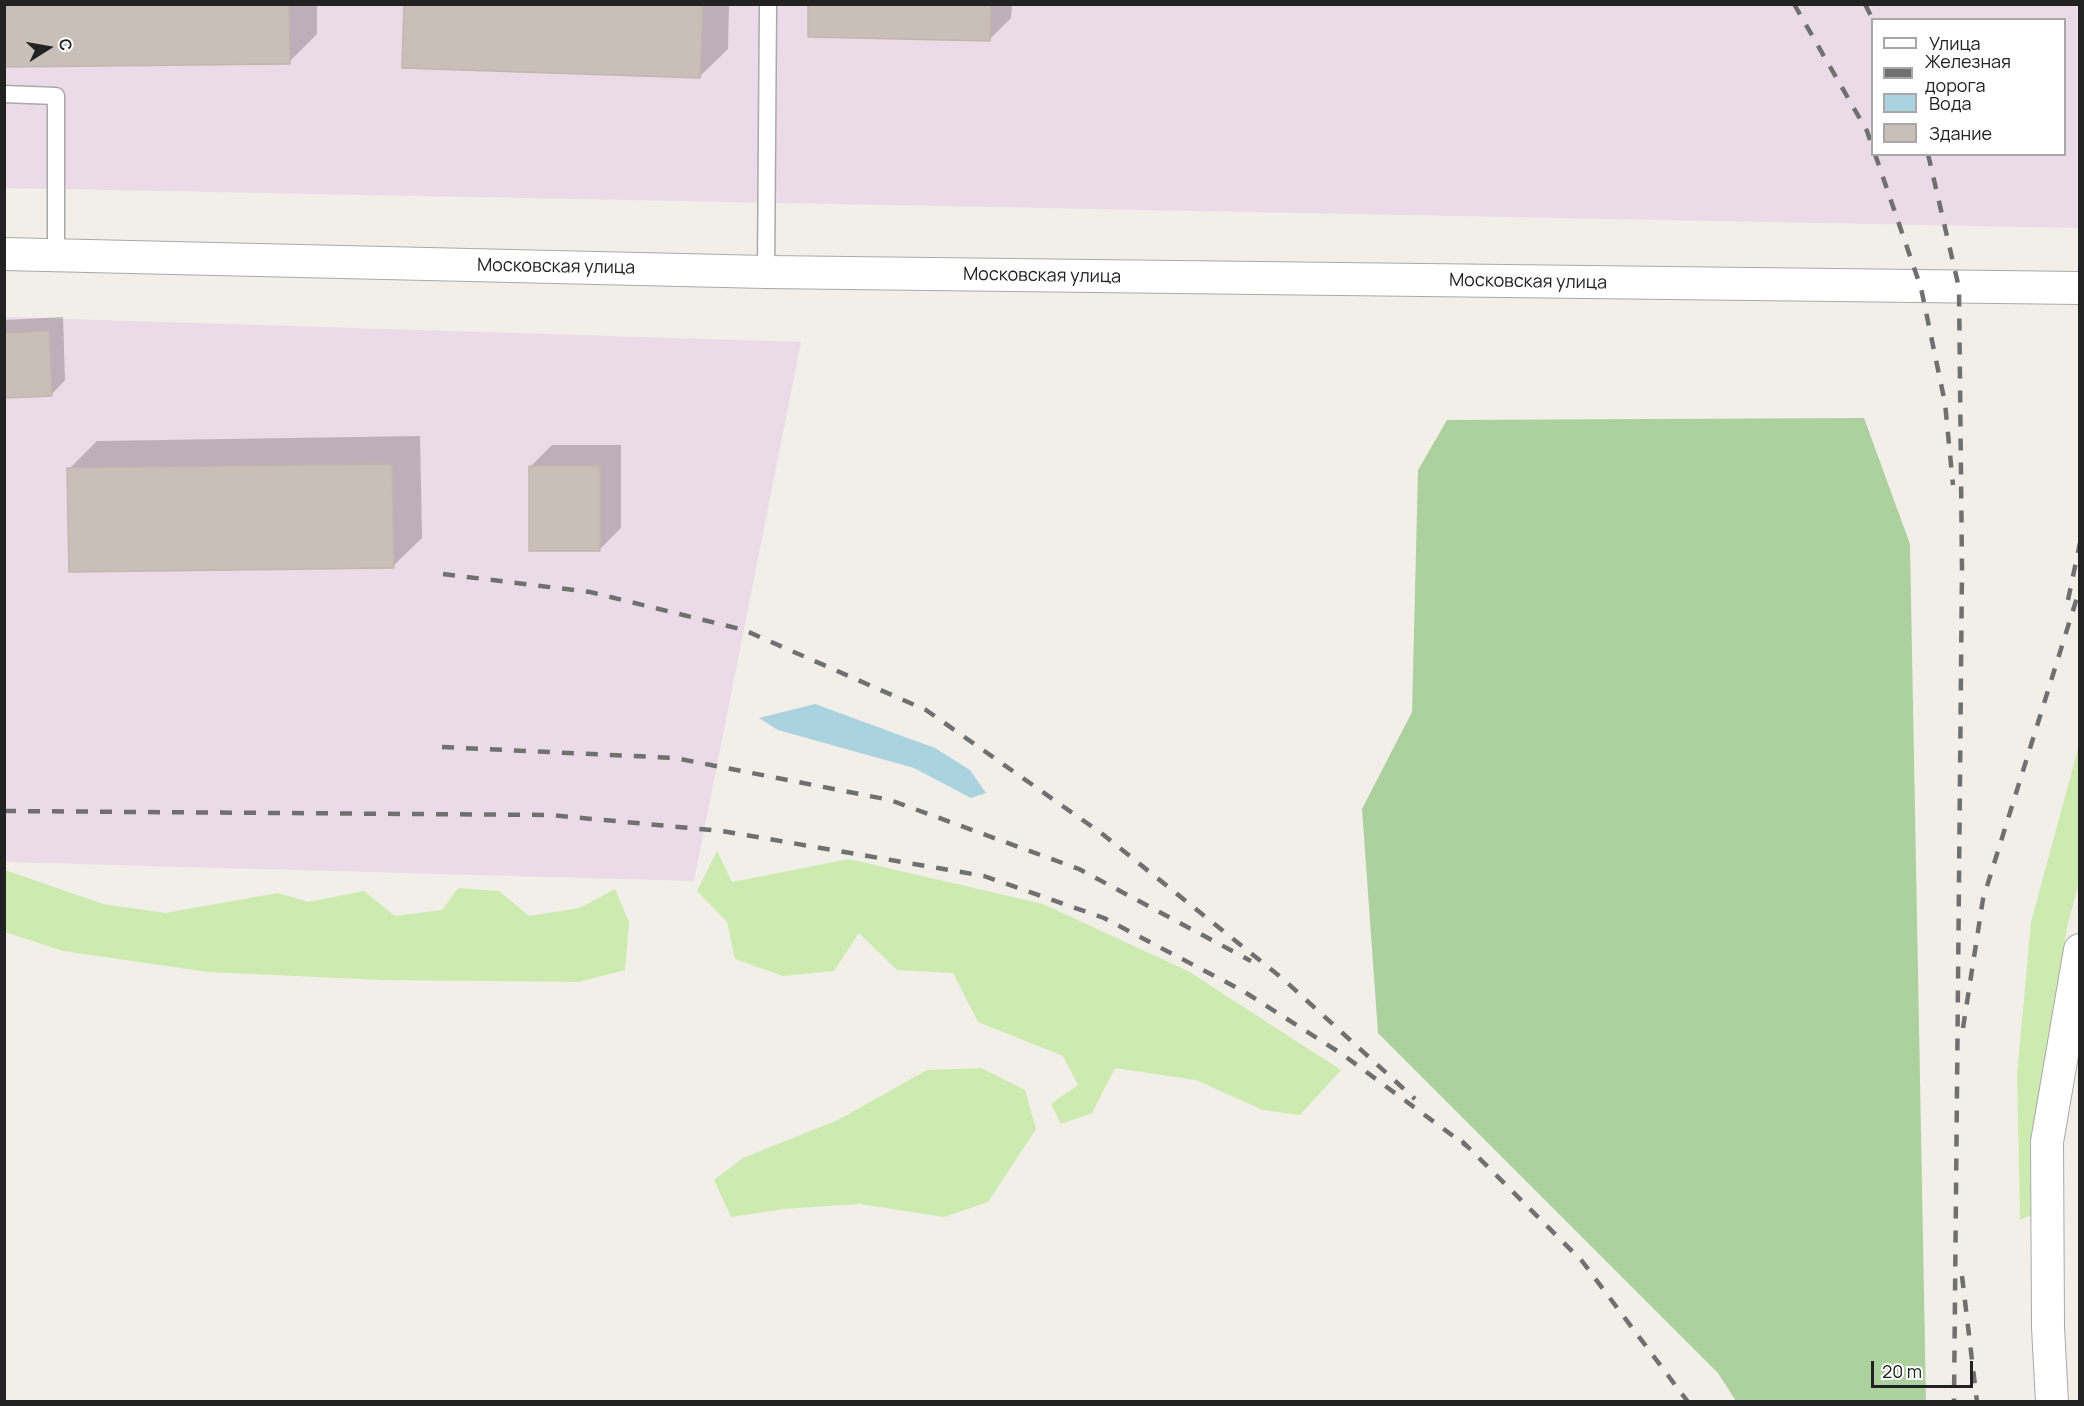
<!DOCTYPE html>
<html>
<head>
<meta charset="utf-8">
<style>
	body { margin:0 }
	#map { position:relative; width:2084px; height:1406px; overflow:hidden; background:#f2efe9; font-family:Manrope,sans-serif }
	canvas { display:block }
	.frame { position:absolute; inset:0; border:6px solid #222; pointer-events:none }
	.legend { position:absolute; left:1871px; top:18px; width:195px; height:138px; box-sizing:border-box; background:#fff; border:2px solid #a7a7a7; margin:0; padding:8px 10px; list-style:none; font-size:18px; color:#222 }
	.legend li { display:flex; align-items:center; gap:12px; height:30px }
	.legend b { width:30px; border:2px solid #a7a7a7 }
	.north { position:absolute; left:18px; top:18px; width:60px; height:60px; -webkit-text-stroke:4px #fff; paint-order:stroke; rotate:79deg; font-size:16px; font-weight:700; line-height:24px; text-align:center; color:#222 }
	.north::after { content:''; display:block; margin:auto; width:21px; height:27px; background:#222; clip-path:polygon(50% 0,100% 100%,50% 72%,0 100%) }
	.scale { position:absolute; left:1871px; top:1361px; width:102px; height:27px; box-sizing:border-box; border:3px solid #222; border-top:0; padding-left:8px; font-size:18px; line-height:21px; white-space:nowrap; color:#222; -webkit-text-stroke:4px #fff; paint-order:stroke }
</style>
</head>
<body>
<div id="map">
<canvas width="2084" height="1406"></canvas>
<div class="frame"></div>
<ul class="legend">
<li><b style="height:8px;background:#fff"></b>Улица</li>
<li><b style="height:8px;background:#707070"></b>Железная дорога</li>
<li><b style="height:16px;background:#aad3df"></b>Вода</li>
<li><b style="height:16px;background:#c7bfb8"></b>Здание</li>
</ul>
<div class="north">С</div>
<div class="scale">20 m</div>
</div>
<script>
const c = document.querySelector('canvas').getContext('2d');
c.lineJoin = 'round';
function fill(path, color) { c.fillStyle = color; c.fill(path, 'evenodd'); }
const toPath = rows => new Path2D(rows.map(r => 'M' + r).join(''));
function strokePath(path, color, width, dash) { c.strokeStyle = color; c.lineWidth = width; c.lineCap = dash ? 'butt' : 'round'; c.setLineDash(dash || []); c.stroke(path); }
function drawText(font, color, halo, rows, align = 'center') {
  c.font = font + ' Manrope,sans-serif'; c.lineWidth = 5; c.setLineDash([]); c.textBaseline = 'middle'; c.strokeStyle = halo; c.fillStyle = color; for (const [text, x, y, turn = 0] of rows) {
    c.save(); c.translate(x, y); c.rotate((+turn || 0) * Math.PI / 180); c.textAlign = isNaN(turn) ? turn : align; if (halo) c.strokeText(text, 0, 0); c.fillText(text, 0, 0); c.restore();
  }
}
fill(toPath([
	[5,5,2079,5,2079,228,5,188],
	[1872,20,2064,20,2064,154,1872,154],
	[5,317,801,342,694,881,5,862]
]), '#ebdbe8');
fill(toPath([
	[2079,745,2079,883,2067,927,2042,1104,2038,1212,2020,1220,2017,1075,2031,922],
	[717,851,732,882,849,859,1043,904,1188,971,1341,1070,1300,1115,1263,1110,1196,1080,1115,1068,1092,1113,1061,1124,1051,1104,1078,1085,1063,1056,978,1022,953,973,897,970,859,933,834,971,783,976,735,959,727,922,697,891],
	[5,870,103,904,165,913,278,893,308,902,364,891,395,916,442,910,458,888,499,891,529,916,580,908,615,889,629,922,625,970,579,982,383,980,208,972,63,951,5,932],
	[981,1068,1025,1090,1036,1129,988,1202,944,1217,860,1204,784,1209,731,1217,714,1180,743,1158,838,1120,927,1070]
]), '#cdebb0');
fill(toPath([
	[1864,418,1910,544,1926,1401,1736,1401,1718,1373,1378,1033,1362,809,1412,712,1418,470,1447,420]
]), '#add19e');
fill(toPath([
	[815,704,935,748,970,770,986,793,971,798,914,768,778,730,759,718]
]), '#aad3df');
fill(toPath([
	[4,4,317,4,317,34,289,62],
	[406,4,729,4,728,49,699,77],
	[810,4,1012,4,1011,18,990,39],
	[63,317,65,380,51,395,4,397,4,320],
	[420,436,422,538,393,566,69,469,97,441],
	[552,445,621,445,621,528,600,549,531,466]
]), '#0003');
const building = toPath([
	[4,4,289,4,290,64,4,67,4,4],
	[404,4,703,4,700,78,402,68,404,4],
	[808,4,991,4,990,41,808,37,808,4],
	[49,331,52,396,4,398,4,333,49,331],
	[392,464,394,568,69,572,67,468,392,464],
	[529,466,600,466,600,551,529,551,529,466]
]);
fill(building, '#c7bfb8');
strokePath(building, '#c4b6ab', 1.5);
const lane = toPath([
	[4,94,56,96,56,255],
	[766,272,768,4]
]);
const street = toPath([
	[4,254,766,272,2080,288],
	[2052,1402,2048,1327,2047,1142,2080,950]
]);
strokePath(lane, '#a9a9a9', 19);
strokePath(street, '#a9a9a9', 34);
strokePath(lane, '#fff', 16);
strokePath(street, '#fff', 32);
strokePath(toPath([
	[1794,4,1867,131,1872,146],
	[1865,4,1873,20],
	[1875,154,1921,288,1945,403,1953,485],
	[1928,154,1959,288,1962,568,1954,1402],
	[443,574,590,592,744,630,926,710,1101,833,1282,978,1415,1099],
	[2068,600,2080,543],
	[442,747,675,758,890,800,1079,869,1251,961],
	[4,811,550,815,722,831,984,876,1104,918,1243,991,1342,1054,1468,1147],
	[1963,1028,1983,899,2080,588],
	[1462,1141,1582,1261,1688,1402],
	[1962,1276,1977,1402]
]), '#707070', 4.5, [12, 12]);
drawText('18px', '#222', '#fff', [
	["Московская улица",556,267,1],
	["Московская улица",1042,276,1],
	["Московская улица",1528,282,1]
]);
</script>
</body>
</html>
